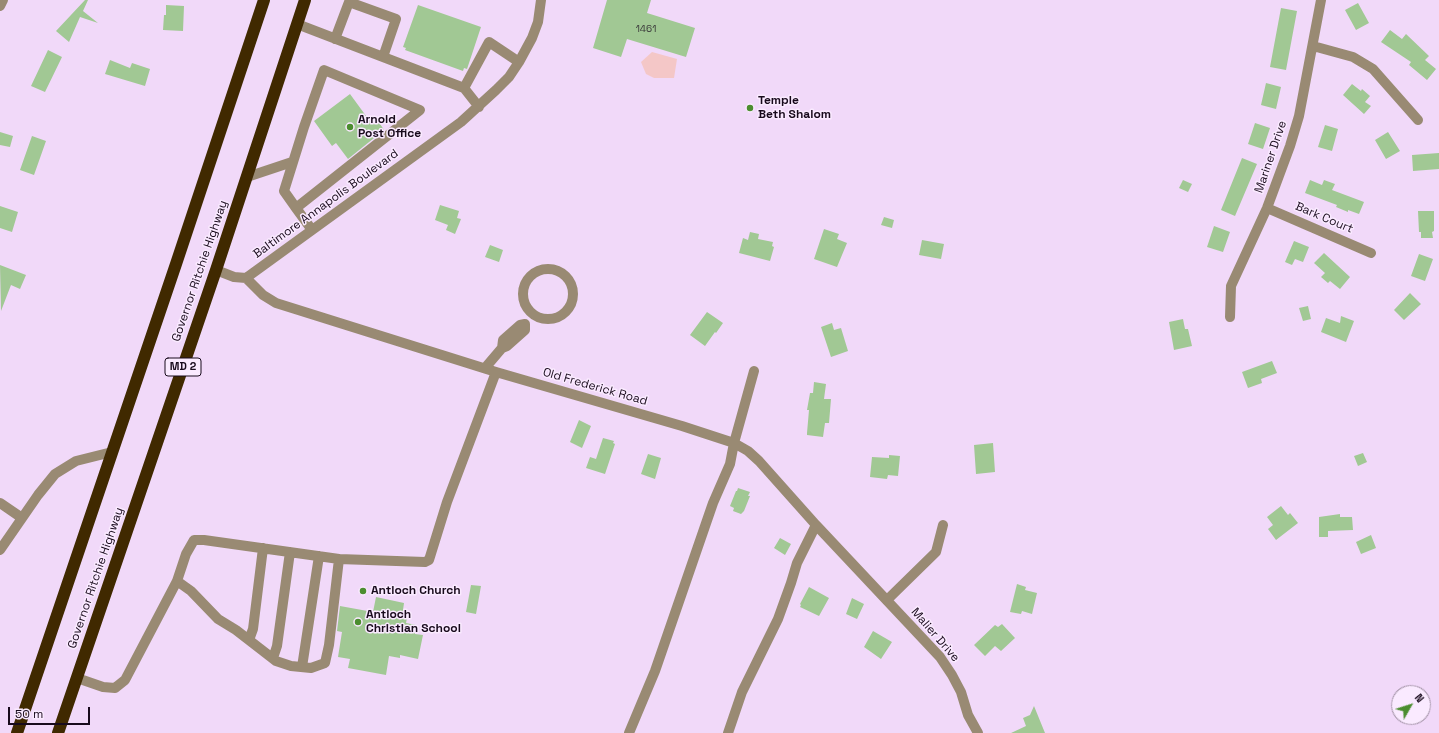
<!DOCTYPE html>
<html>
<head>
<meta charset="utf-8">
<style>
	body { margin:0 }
	#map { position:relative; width:1439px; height:733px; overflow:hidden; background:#f1d9f9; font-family:"Space Grotesk",sans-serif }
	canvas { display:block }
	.north { position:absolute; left:1391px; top:685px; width:40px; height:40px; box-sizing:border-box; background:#faeaff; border:1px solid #a090a4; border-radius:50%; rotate:51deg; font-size:11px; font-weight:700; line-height:16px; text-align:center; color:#180a1c }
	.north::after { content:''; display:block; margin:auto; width:14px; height:18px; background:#4b8d2f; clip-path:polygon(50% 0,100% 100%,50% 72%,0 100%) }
	.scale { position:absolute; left:8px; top:707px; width:82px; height:18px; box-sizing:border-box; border:2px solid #180a1c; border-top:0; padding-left:5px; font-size:12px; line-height:14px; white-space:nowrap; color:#180a1c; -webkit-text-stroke:3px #faeaff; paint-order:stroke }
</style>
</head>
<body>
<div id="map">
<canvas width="1439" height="733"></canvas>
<div class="north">N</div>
<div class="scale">50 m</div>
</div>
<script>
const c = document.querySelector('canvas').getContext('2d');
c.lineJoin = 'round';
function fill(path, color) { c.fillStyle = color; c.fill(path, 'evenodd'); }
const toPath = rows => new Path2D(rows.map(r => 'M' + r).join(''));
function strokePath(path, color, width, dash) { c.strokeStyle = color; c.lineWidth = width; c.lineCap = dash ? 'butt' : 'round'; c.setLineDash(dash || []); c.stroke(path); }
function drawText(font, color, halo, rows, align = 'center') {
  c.font = font + ' "Space Grotesk",sans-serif'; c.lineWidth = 3; c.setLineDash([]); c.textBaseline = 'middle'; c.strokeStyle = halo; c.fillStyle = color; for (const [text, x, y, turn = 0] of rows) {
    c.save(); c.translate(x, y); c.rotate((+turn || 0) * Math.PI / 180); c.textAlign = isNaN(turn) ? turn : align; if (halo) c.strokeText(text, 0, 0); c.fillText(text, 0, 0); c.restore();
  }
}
fill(toPath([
	[652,52,677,59,674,78,654,78,646,74,641,62]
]), '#f4c7c7');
fill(toPath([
	[85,0,88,0,83,11,98,23,80,17,69,42,56,31],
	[607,0,651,0,647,13,695,28,686,57,627,39,621,57,593,48],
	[1358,3,1369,23,1356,30,1345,10],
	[166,5,184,6,183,31,163,30,164,15,166,15],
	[418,5,481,27,467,69,464,68,463,71,405,50,406,48,403,47],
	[1281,8,1297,11,1286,70,1270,67],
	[1390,30,1402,39,1406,34,1429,56,1425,60,1436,69,1427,80,1409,65,1411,62,1381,42],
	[48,50,62,57,45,92,31,86],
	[110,60,130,68,132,63,150,69,145,86,105,74],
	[1266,83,1281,87,1276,109,1261,105],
	[1352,84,1361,91,1362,89,1370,96,1365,102,1371,106,1364,114,1343,95],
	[350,94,369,120,375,116,384,130,348,159,336,143,332,146,314,121],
	[1255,123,1270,128,1263,149,1248,144],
	[1325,125,1338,129,1332,151,1318,147],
	[0,132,13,136,10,147,0,145],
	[1388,132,1400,151,1386,159,1375,140],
	[32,136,46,141,34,175,20,170],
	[1439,153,1439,169,1413,171,1412,155],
	[1242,158,1257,164,1235,216,1221,210],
	[1183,180,1192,184,1188,192,1179,188],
	[1310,180,1322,185,1324,180,1335,184,1332,190,1364,202,1359,214,1348,210,1348,212,1336,207,1337,205,1305,193],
	[440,205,459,211,457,218,461,219,455,234,446,230,448,225,435,220],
	[0,206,18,212,12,232,0,228],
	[1418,211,1434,211,1434,231,1432,232,1433,238,1421,238,1421,232,1419,232],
	[884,217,894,220,892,228,881,225],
	[1214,226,1230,232,1223,252,1207,247],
	[824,229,839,234,837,239,847,243,837,267,814,259],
	[750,232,759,234,758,239,773,242,772,246,774,247,770,261,739,253,743,238,748,240],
	[922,240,944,244,941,259,919,255],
	[1294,241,1309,247,1303,262,1295,259,1292,265,1285,262],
	[490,245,503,250,499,262,485,257],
	[1324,253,1350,277,1340,289,1330,281,1328,283,1321,277,1325,273,1314,263],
	[1419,254,1433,259,1425,281,1411,276],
	[0,265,26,275,20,289,11,285,1,311],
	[1410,293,1421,304,1404,320,1394,310],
	[1308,306,1311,319,1303,321,1299,308],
	[707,312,723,323,716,333,715,332,705,346,690,335],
	[1341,316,1354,321,1346,342,1321,332,1326,318,1340,323],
	[1183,319,1185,329,1188,329,1192,346,1174,350,1169,322],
	[832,323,834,330,841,328,848,351,831,357,821,327],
	[1272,361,1277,373,1261,379,1262,383,1248,388,1242,372],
	[814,382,826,384,824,399,831,399,829,423,825,423,823,437,807,435,807,433,809,410,807,410,810,393,813,393],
	[579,420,591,426,582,448,570,442],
	[603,438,614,441,613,443,615,444,605,474,586,468,590,457,596,459],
	[993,443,995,472,976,474,974,445],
	[1363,453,1367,462,1358,466,1354,456],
	[648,454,661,458,655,479,641,474],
	[889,455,900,456,898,476,888,475,887,479,870,477,872,457,889,458],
	[738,488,750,492,748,496,750,496,744,511,741,514,733,511,734,508,730,506,736,491,737,491],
	[1281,506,1288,515,1290,513,1298,523,1276,540,1268,529,1273,525,1267,517],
	[1340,514,1340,517,1352,517,1353,530,1328,531,1328,537,1319,537,1319,517],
	[1371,535,1376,548,1361,554,1356,542],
	[780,538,791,544,785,555,774,548],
	[1017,584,1026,587,1025,590,1037,593,1032,614,1022,611,1021,614,1010,612],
	[471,585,481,586,476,614,466,612],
	[809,587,829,598,819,616,800,607,801,605,800,604],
	[376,597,404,603,402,617,407,618,406,623,416,625,415,634,423,635,418,659,400,655,400,658,389,656,386,675,348,668,350,659,338,657,342,632,337,631,340,606,373,612],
	[852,598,864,604,857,619,846,614],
	[1002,624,1015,638,1001,651,995,646,985,656,974,645,995,625,998,627],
	[873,631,892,642,881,659,864,647],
	[1034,706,1045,733,1011,733,1026,726,1023,718,1030,715]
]), '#a1c894');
strokePath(toPath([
	[0,6,3,0],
	[297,24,464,88,489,42,519,62],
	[335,39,349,2,396,19,383,57],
	[1313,46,1353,57,1373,69,1418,120],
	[464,88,479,107],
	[247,177,292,162],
	[296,208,420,110,324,70,304,127,284,191,296,208,312,230],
	[1267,208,1371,253],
	'523 294a25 25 0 1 1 50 0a25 25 0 1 1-50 0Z',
	[216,270,234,277,246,278,461,122,496,90,509,77,519,62,532,38,538,22,541,0],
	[246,278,263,295,276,303,496,372,682,426,734,443,748,451,759,461,816,525,940,657,952,675,961,692,968,715,978,733],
	[1230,317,1231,286,1267,208,1290,146,1299,116,1321,0],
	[485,368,502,348,507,346,525,330,525,324,520,325,503,340,502,348],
	[0,503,22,518],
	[0,550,38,495,55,474,76,461,112,452],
	[339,559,425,562,429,560,447,502,496,372],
	[887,600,936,552,943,525],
	[249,640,253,629,263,548],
	[273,658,277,646,290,552],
	[302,667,319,556],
	[77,678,103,687,115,688,125,680,177,581,186,554,194,540,204,540,339,559,329,645,325,663,311,668,291,666,276,661,236,630,218,619,191,591,177,581],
	[629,733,655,671,713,503,730,464,734,443,754,371],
	[728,733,742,692,778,619,791,583,797,563,816,525]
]), '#998a73', 10);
strokePath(toPath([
	[17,733,176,264,264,0],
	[58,733,216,270,305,0]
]), '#402900', 12);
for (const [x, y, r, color] of [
	[750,108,4,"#4b8d2f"],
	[350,127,4,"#4b8d2f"],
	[363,591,4,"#4b8d2f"],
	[358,622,4,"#4b8d2f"]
]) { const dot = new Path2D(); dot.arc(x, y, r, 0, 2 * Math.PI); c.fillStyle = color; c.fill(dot); strokePath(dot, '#faeaff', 1.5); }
drawText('10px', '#3a3a3a', null, [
	["1461",646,29]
]);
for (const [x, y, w] of [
	[183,367,36]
]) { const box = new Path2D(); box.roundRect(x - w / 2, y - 9, w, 18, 3); c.fillStyle = '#faeaff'; c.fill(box); strokePath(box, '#180a1c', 1); }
drawText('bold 11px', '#180a1c', null, [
	["MD 2",183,367]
]);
drawText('bold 12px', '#180a1c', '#faeaff', [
	["Temple",758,101],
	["Beth Shalom",758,115],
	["Arnold",358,120],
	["Post Office",358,134],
	["Antioch Church",371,591],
	["Antioch",366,615],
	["Christian School",366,629]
], 'left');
drawText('12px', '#180a1c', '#faeaff', [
	["Mariner Drive",1271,157,-71],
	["Baltimore Annapolis Boulevard",326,204,-36],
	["Bark Court",1324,218,23],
	["Governor Ritchie Highway",200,271,-71],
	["Old Frederick Road",595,387,16],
	["Governor Ritchie Highway",96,578,-71],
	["Malier Drive",935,635,49]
]);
</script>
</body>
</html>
